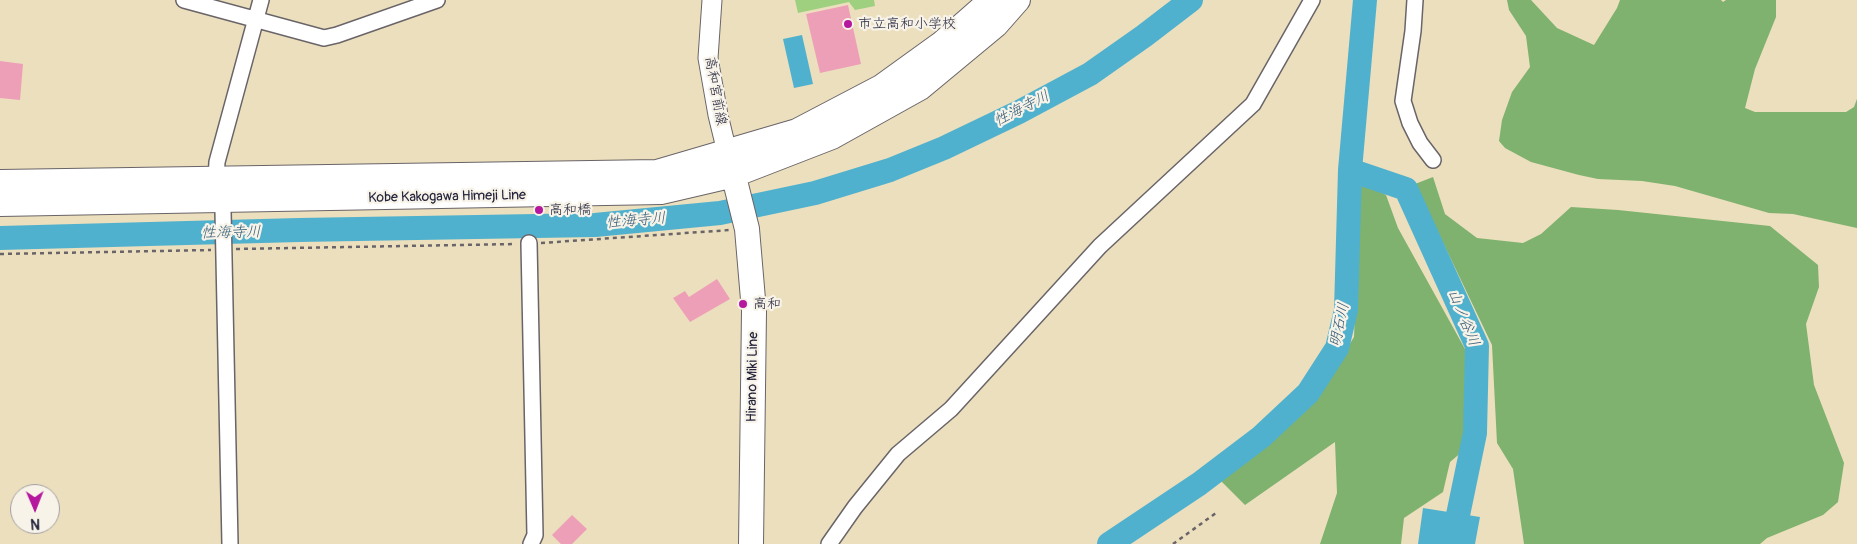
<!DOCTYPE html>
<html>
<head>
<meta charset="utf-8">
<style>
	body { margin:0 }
	#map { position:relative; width:1857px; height:544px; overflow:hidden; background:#ecdfbd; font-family:Pangolin,sans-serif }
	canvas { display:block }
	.north { position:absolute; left:10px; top:484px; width:50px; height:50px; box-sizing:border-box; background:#f7f3e8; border:1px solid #a29fa3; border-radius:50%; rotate:179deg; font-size:14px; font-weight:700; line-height:20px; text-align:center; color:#22223b }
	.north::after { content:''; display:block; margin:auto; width:18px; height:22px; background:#b5179e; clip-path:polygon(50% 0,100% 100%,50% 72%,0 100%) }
</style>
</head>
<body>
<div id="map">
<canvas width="1857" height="544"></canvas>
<div class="north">N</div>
</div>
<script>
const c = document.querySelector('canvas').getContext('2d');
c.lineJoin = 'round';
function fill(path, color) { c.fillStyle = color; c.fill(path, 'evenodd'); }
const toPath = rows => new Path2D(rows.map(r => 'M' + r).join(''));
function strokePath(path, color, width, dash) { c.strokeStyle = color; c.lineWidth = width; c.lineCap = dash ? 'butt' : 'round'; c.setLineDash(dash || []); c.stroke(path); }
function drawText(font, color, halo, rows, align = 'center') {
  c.font = font + ' Pangolin,"Klee One",sans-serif'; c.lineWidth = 4.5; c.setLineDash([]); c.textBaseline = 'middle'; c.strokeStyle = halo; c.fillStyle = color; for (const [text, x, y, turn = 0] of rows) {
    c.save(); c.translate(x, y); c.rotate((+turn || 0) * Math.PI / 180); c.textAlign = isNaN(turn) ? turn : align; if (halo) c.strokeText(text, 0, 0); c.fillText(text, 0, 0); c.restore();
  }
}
fill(toPath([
	[795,0,874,0,875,6,855,10,849,2,798,13]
]), '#9ed080');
fill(toPath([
	[1507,0,1531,0,1557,28,1594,45,1617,8,1620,0,1721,0,1723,2,1726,0,1776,0,1776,17,1755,69,1745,108,1755,112,1846,112,1854,107,1857,99,1857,228,1793,214,1769,213,1675,186,1642,181,1598,179,1579,175,1531,162,1505,148,1499,141,1502,120,1512,92,1530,67,1526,36,1509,10],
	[1433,177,1445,214,1477,238,1523,243,1541,234,1571,207,1618,210,1770,226,1818,265,1819,287,1806,324,1814,385,1844,463,1838,502,1823,515,1767,538,1760,544,1524,544,1513,469,1497,443,1492,345,1415,184],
	[1360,182,1386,195,1398,228,1470,358,1463,451,1450,462,1443,492,1404,518,1401,544,1320,544,1337,493,1335,442,1245,505,1218,478,1321,391,1354,337]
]), '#7eb26e');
fill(toPath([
	[802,35,813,84,794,88,783,39],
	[1423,508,1480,517,1475,544,1418,544]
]), '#50b1ce');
strokePath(toPath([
	[1350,170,1406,189,1477,346,1475,433,1452,544],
	[0,238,299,230,595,225,720,213,815,193,890,170,944,148,1019,112,1090,74,1144,36,1191,0],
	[1109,544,1199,484,1261,437,1308,393,1337,348,1346,310,1350,170,1365,0]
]), '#50b1ce', 24);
fill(toPath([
	[848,5,861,64,820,73,806,14],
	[0,61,23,64,20,100,0,98],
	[717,279,730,299,690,322,673,298,685,291,689,297],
	[572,515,587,529,572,544,561,544,552,535]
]), '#ee9fb8');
const minor = toPath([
	[184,0,324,38,337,35,437,0],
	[1415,0,1413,31,1403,101,1410,123,1420,143,1433,160],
	[529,243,535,535,531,544],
	[230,544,223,211,220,201,216,180,217,162,261,0],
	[829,544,855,507,898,454,951,409,1100,246,1253,104,1312,0]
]);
const tertiary = toPath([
	[712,0,708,58,718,115,727,152]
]);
const primary = toPath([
	[730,161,747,229,754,311,751,544],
	[0,182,657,172,797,131,881,87,942,43,991,0],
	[0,204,661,192,734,175,832,137,920,88,996,25,1018,0]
]);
strokePath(minor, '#696468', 18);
strokePath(tertiary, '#696468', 21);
strokePath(primary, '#696468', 26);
strokePath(toPath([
	[541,243,730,230],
	[236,249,516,244],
	[0,254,211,250],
	[1173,544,1216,513]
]), '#696468', 2.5, [4, 4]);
strokePath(minor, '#fff', 15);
strokePath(tertiary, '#fff', 19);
strokePath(primary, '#fff', 24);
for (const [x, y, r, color] of [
	[848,24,5,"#b5179e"],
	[539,210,5,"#b5179e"],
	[743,304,5,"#b5179e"]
]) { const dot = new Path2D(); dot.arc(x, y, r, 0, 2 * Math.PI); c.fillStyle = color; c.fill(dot); strokePath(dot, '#f7f3e8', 2); }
drawText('14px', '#22223b', '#f7f3e8', [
	["市立高和小学校",858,24],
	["高和橋",549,210],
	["高和",753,304]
], 'left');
drawText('14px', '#22223b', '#f7f3e8', [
	["高和宮前線",715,91,80],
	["Kobe Kakogawa Himeji Line",447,197,-1],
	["Hirano Miki Line",753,377,-89]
]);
drawText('italic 15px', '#345b76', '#f7f3e8', [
	["性海寺川",1022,109,-27],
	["性海寺川",636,221,-5],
	["性海寺川",231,233,-1],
	["山ノ谷川",1463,318,68],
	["明石川",1340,325,-78]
]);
</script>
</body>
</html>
